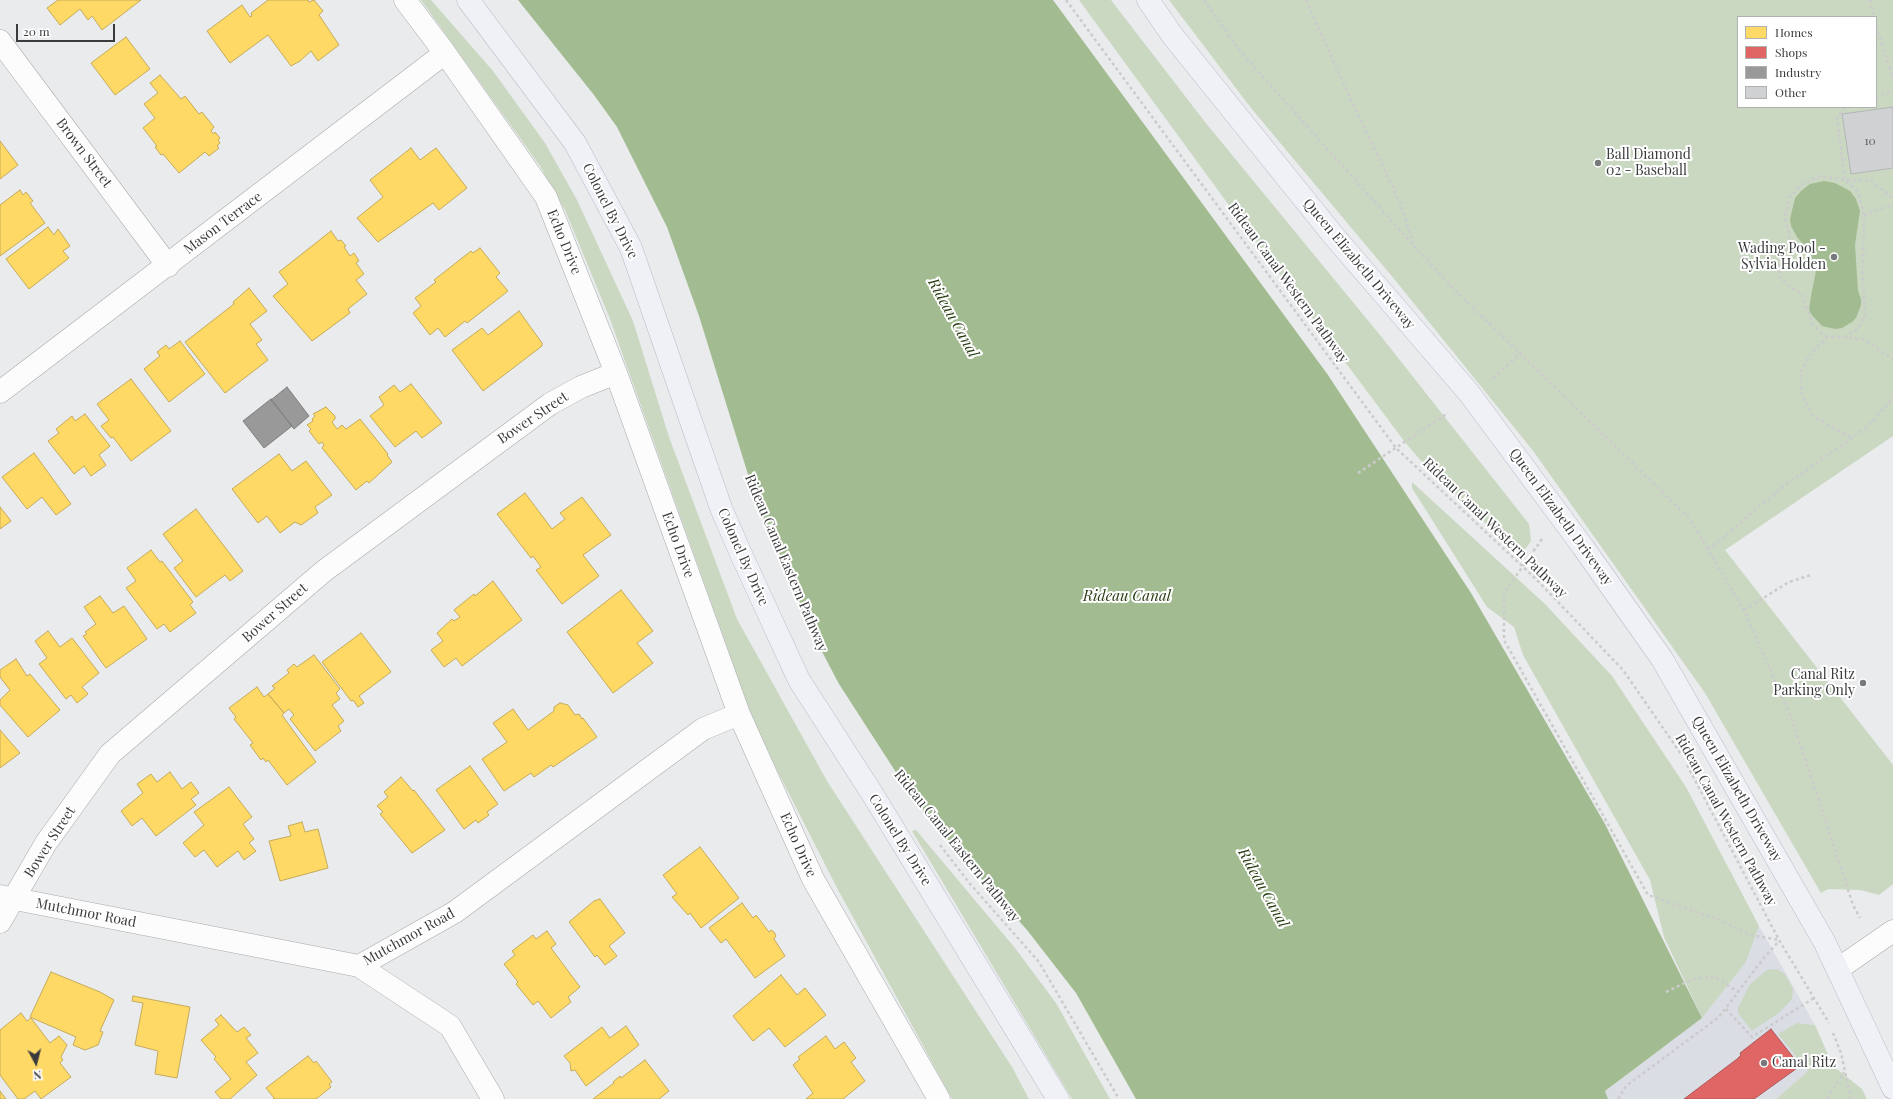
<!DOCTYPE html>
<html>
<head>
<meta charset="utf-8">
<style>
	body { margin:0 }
	#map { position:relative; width:1893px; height:1099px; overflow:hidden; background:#e9ebed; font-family:"Playfair Display",serif }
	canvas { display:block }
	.legend { position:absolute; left:1737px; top:16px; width:140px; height:92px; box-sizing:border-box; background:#fff; border:1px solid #b0b1b1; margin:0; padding:5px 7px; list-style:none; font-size:12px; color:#3a3b3d }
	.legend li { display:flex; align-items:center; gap:8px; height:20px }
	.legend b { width:20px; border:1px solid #b0b1b1 }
	.north { position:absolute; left:16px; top:1043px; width:40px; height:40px; -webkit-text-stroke:3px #fff; paint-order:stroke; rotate:173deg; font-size:11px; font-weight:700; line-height:16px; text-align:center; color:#3a3b3d }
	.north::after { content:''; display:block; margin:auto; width:14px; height:18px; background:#3a3b3d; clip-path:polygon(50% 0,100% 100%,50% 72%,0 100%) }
	.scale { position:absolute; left:16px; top:24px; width:99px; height:18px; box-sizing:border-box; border:2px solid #3a3b3d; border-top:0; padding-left:5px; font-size:12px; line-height:14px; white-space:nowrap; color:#3a3b3d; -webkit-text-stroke:3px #fff; paint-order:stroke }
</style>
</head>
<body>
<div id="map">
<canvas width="1893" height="1099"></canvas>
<ul class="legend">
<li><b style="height:11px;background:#ffd966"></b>Homes</li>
<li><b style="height:11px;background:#e06666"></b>Shops</li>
<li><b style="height:11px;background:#999"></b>Industry</li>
<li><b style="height:11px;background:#d0d1d3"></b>Other</li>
</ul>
<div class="north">N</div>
<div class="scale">20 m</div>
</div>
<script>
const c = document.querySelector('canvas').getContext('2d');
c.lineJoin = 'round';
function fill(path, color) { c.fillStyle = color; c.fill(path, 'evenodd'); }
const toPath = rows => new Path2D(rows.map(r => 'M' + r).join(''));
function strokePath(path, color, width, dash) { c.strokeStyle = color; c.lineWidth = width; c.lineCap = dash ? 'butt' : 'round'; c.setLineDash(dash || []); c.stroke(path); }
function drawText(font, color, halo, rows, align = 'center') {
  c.font = font + ' "Playfair Display",serif'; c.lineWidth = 4; c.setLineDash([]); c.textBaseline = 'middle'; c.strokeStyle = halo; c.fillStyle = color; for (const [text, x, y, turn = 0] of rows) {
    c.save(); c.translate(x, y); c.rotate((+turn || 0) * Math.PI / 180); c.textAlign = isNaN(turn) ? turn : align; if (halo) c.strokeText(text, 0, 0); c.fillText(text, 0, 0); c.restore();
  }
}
fill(toPath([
	[1759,926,1815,1025,1797,1023,1808,1071,1776,1099,1608,1099,1605,1091,1702,1018,1746,962]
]), '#dadde4');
fill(toPath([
	[421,0,431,0,493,71,545,143,577,200,633,321,669,437,737,619,827,781,1012,1067,1029,1099,952,1099,836,886,779,774,752,717,610,319,565,210,540,166],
	[1079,0,1111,0,1205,122,1384,340,1529,524,1531,541,1523,552,1513,550,1421,461,1404,441,1269,260],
	[1169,0,1893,0,1893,436,1725,550,1893,765,1893,884,1879,895,1860,890,1828,889,1821,893,1705,693,1534,452,1395,280,1251,108],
	[1738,17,1876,17,1876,107,1738,107],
	[1412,482,1545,604,1612,676,1686,787,1759,926,1746,962,1702,1018,1664,937,1650,880,1523,655,1514,627,1487,607,1412,488],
	[916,830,1015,948,1056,1003,1110,1099,1072,1099,912,831],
	[1777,969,1786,975,1793,989,1792,999,1780,1012,1752,1031,1738,1013,1738,1008,1750,984,1767,970],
	[1797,1023,1815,1025,1833,1066,1862,1089,1867,1099,1776,1099,1808,1071,1778,1034]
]), '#cad8c2');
fill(toPath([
	[518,0,1053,0,1328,375,1471,593,1605,824,1702,1018,1605,1091,1608,1099,1136,1099,1076,993,1027,930,936,828,899,777,839,684,809,627,755,497,699,316,667,227,617,127,594,95],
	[1824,181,1835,183,1850,191,1856,199,1860,211,1855,245,1858,291,1861,299,1861,305,1856,318,1852,322,1842,328,1835,329,1822,326,1811,314,1809,309,1811,296,1816,271,1810,252,1797,237,1791,226,1790,219,1795,198,1801,191,1810,184]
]), '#a3bb91');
const homes = toPath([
	[58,0,141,0,102,30,92,16,88,20,80,9,60,25,47,8,58,0],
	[268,0,308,0,309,2,314,0,323,11,319,15,339,45,318,61,311,51,300,61,291,66,268,35,230,63,207,31,242,5,250,17,252,16,251,13,268,0],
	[126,37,150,69,115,95,91,63,126,37],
	[160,75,181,99,185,96,199,114,202,112,214,127,211,131,214,134,215,132,220,138,218,140,220,143,217,146,219,148,209,156,205,152,179,173,163,154,161,155,155,147,157,146,143,128,155,118,144,104,158,93,150,83,160,75],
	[0,141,18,165,0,179,0,141],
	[411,148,420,160,436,148,467,188,439,210,433,203,378,242,357,218,383,197,370,180,411,148],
	[20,190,23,195,26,192,33,201,30,203,45,223,0,256,0,205,20,190],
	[48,227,54,235,58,229,70,246,63,251,69,258,29,289,6,259,48,227],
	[331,231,338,241,341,240,346,246,344,247,350,256,354,253,359,261,356,263,364,274,356,280,367,294,348,309,350,313,312,341,273,296,288,284,279,272,331,231],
	[480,248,500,273,496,277,508,291,467,323,465,321,445,337,438,328,430,335,413,313,421,306,415,298,436,282,434,280,471,251,473,253,480,248],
	[249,288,267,311,250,324,262,340,256,344,268,360,225,393,185,342,234,304,233,302,249,288],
	[519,311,542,343,542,346,483,391,452,350,482,328,488,335,519,311],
	[180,341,205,374,169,402,144,369,160,356,157,352,166,345,169,349,180,341],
	[131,379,171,431,131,461,113,437,111,438,101,426,109,420,97,404,131,379],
	[411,384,442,423,422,438,416,431,395,447,370,416,384,405,379,397,394,385,400,392,411,384],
	[326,407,335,416,335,419,332,422,337,429,342,425,346,429,360,419,388,454,387,455,392,462,369,483,367,481,356,490,322,448,324,445,322,442,319,444,309,431,311,429,307,425,313,421,312,419,315,416,313,414,326,407],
	[85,414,110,446,99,455,106,465,91,476,84,466,74,474,48,441,59,433,56,429,72,416,75,421,85,414],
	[34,453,71,504,56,515,42,497,27,509,2,477,34,453],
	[279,454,292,471,306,461,332,495,315,507,318,513,301,525,295,522,280,533,267,516,258,523,232,489,279,454],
	[525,493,552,529,565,519,560,513,582,497,611,535,583,555,599,576,562,604,536,570,541,567,533,556,531,558,497,514,525,493],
	[0,507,11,521,0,529,0,507],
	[196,509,243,571,230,581,225,575,196,597,174,568,183,561,163,534,196,509],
	[151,550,160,562,162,561,193,602,190,605,196,613,170,632,164,624,157,629,126,588,136,581,127,568,151,550],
	[493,581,522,620,462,666,456,658,444,667,431,650,443,641,437,633,452,619,454,621,460,617,454,610,474,594,475,596,493,581],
	[621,590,653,631,637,643,653,663,613,693,567,632,621,590],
	[100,596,113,613,124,606,147,639,106,668,83,636,87,634,85,632,96,624,84,607,100,596],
	[48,631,60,647,72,638,99,673,82,687,88,694,77,703,71,695,66,699,39,664,47,658,35,641,48,631],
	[361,633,391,672,359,696,364,703,358,707,353,700,351,701,322,662,361,633],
	[314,655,340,689,336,693,340,699,332,705,344,721,338,726,341,731,315,751,290,719,294,715,289,709,284,713,268,694,275,688,272,686,289,673,287,670,294,664,297,667,314,655],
	[16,659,27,676,30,674,60,710,28,737,0,705,0,700,10,690,0,677,0,670,16,659],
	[257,687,264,697,268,694,284,713,282,715,316,762,287,785,268,760,266,762,263,758,261,760,250,745,253,743,234,719,236,717,229,708,257,687],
	[560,703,568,705,575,715,579,714,582,719,583,718,597,737,553,767,551,765,534,777,531,773,504,791,482,759,507,742,493,723,513,709,528,730,554,711,554,707,560,703],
	[0,730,20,753,0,768,0,730],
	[470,766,498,804,487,812,489,815,478,823,476,820,464,829,436,790,470,766],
	[170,772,182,789,191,782,199,793,191,799,196,805,156,836,142,818,132,826,121,811,143,793,137,784,151,774,157,782,170,772],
	[401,777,413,791,414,790,445,830,412,853,380,814,383,812,377,806,388,797,384,792,401,777],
	[229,787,252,817,243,824,254,839,249,843,256,851,244,860,238,851,217,867,204,850,195,857,183,843,204,825,194,812,229,787],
	[302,822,305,832,318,829,328,868,280,881,269,841,291,836,288,826,302,822],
	[700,847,739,898,701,928,690,913,688,915,672,897,677,894,663,875,700,847],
	[600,899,625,933,609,946,617,956,605,965,597,955,595,957,569,922,594,901,600,899],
	[742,903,753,918,756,915,769,932,771,930,774,932,776,936,774,939,785,956,755,978,726,939,721,943,709,928,742,903],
	[547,931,556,944,551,948,580,987,568,997,571,1002,551,1018,538,1001,533,1005,516,984,518,982,504,964,515,955,512,951,533,935,536,939,547,931],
	[51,972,100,992,114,1000,100,1031,103,1032,98,1045,85,1050,73,1045,76,1037,30,1017,51,972],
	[781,975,797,995,805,988,826,1015,785,1047,769,1028,753,1041,733,1016,781,975],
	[133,996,190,1007,177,1078,155,1074,158,1051,135,1045,143,1003,132,1001,133,996],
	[21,1013,27,1021,31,1018,50,1043,59,1036,67,1045,61,1057,63,1060,60,1063,71,1077,41,1099,35,1091,24,1099,18,1099,0,1075,0,1030,21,1013],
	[221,1015,237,1032,244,1027,251,1035,246,1038,258,1053,246,1062,257,1075,230,1099,221,1099,215,1092,231,1079,214,1059,216,1057,201,1040,219,1025,215,1020,221,1015],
	[626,1026,639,1045,586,1086,575,1070,571,1071,570,1063,564,1056,602,1027,610,1038,626,1026],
	[826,1036,835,1049,844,1042,856,1058,851,1062,865,1081,843,1099,806,1099,813,1093,793,1065,800,1059,798,1057,826,1036],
	[308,1056,314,1063,316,1061,332,1082,329,1084,331,1087,316,1099,273,1099,274,1098,266,1088,308,1056],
	[645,1060,669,1091,659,1099,593,1099,614,1083,613,1082,620,1076,621,1078,645,1060],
	[0,1091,6,1099,0,1099,0,1091]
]);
fill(homes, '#ffd966');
strokePath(homes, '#c4aa5a', 1);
const shops = toPath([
	[1771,1029,1800,1066,1754,1099,1684,1099,1737,1059,1741,1055,1740,1053,1771,1029]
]);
fill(shops, '#e06666');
strokePath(shops, '#ae595a', 1);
const industry = toPath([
	[287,387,309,416,294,429,271,400,287,387],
	[271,399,292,426,264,448,243,421,271,399]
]);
fill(industry, '#999');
strokePath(industry, '#7c7d7d', 1);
const building = toPath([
	[1893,107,1893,168,1851,174,1842,114,1893,107]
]);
fill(building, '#d0d1d3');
strokePath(building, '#b4b5b7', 1);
const minor = toPath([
	[405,0,445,53,546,197,616,373,739,714,813,879,939,1099],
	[0,41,168,266],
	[0,392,445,53],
	[0,896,359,966,455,912,703,729,739,714],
	[0,922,46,843,110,754,324,571,550,404,581,387,616,373],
	[359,966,450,1026,493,1099],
	[1838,969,1893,931]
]);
const major = toPath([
	[468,0,575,143,631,248,721,508,741,554,799,680,873,795,1058,1099],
	[1148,0,1172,35,1333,235,1469,393,1583,547,1662,659,1825,943,1893,1088]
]);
strokePath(minor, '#a8aaab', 23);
strokePath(major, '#b8bcc5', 23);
strokePath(toPath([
	[1066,0,1396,448,1536,579,1623,670,1681,754],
	[1204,0,1240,51,1413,245,1458,293,1689,518,1744,610,1792,719,1853,905,1860,918],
	[1306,0,1346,89,1401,205,1413,243],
	[1870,0,1874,17],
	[1876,26,1893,79],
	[1876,97,1893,90],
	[1845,107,1837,119,1845,180,1872,181,1893,199],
	[1864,215,1893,205],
	[1827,337,1821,333,1812,323,1801,293,1790,287,1779,276,1780,260,1790,240,1785,218,1789,198,1801,185,1820,176,1845,180,1858,192,1864,215,1863,273,1865,315,1858,329,1845,337],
	[1493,378,1521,353],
	[1850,437,1813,416,1802,395,1800,373,1810,355,1827,337,1845,337,1865,340,1893,359],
	[1358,473,1448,413],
	[1542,539,1504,593,1504,640,1648,895,1720,920,1751,935,1779,940],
	[1708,550,1785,485,1866,428,1893,398],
	[1744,610,1789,582,1811,575],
	[1687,765,1779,940,1829,1023],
	[940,845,971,885,1039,962,1119,1099],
	[1666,992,1693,979,1715,977,1738,992],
	[1726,1009,1752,1037,1814,998],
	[1833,1033,1841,1053,1851,1099],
	[1618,1099,1626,1086,1719,1017,1763,959,1779,941],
	[1827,1099,1844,1072]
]), '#cbcbcc', 2.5, [3, 3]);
strokePath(minor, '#fcfcfc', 22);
strokePath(major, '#eff1f6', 22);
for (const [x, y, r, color] of [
	[1598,163,4,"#77797b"],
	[1834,257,4,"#77797b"],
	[1863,683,4,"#77797b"],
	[1764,1063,4,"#77797b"]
]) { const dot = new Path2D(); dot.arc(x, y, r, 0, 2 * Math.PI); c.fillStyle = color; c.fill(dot); strokePath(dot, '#fff', 1.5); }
drawText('12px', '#626365', null, [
	["10",1870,141]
]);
drawText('14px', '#3a3b3d', '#fff', [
	["Brown Street",84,153,53],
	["Colonel By Drive",610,211,63],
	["Mason Terrace",223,223,-37],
	["Echo Drive",564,242,68],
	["Queen Elizabeth Driveway",1359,264,50],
	["Rideau Canal Western Pathway",1288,283,54],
	["Bower Street",533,418,-34],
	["Queen Elizabeth Driveway",1561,517,54],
	["Rideau Canal Western Pathway",1495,528,44],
	["Echo Drive",678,545,70],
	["Colonel By Drive",743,557,66],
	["Rideau Canal Eastern Pathway",786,563,67],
	["Bower Street",275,613,-41],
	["Queen Elizabeth Driveway",1737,789,60],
	["Rideau Canal Western Pathway",1726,820,61],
	["Colonel By Drive",900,840,58],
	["Bower Street",50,842,-57],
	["Echo Drive",798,845,66],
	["Rideau Canal Eastern Pathway",957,846,51],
	["Mutchmor Road",86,913,11],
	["Mutchmor Road",409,937,-29]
]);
drawText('14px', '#3a3b3d', '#fff', [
	["Ball Diamond",1606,155],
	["02 - Baseball",1606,171],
	["Wading Pool -",1826,249,"right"],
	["Sylvia Holden",1826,265,"right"],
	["Canal Ritz",1855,675,"right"],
	["Parking Only",1855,691,"right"],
	["Canal Ritz",1772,1063]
], 'left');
drawText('italic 15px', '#263c0f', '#fff', [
	["Rideau Canal",953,318,61],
	["Rideau Canal",1127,596],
	["Rideau Canal",1263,888,61]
]);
</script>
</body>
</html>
